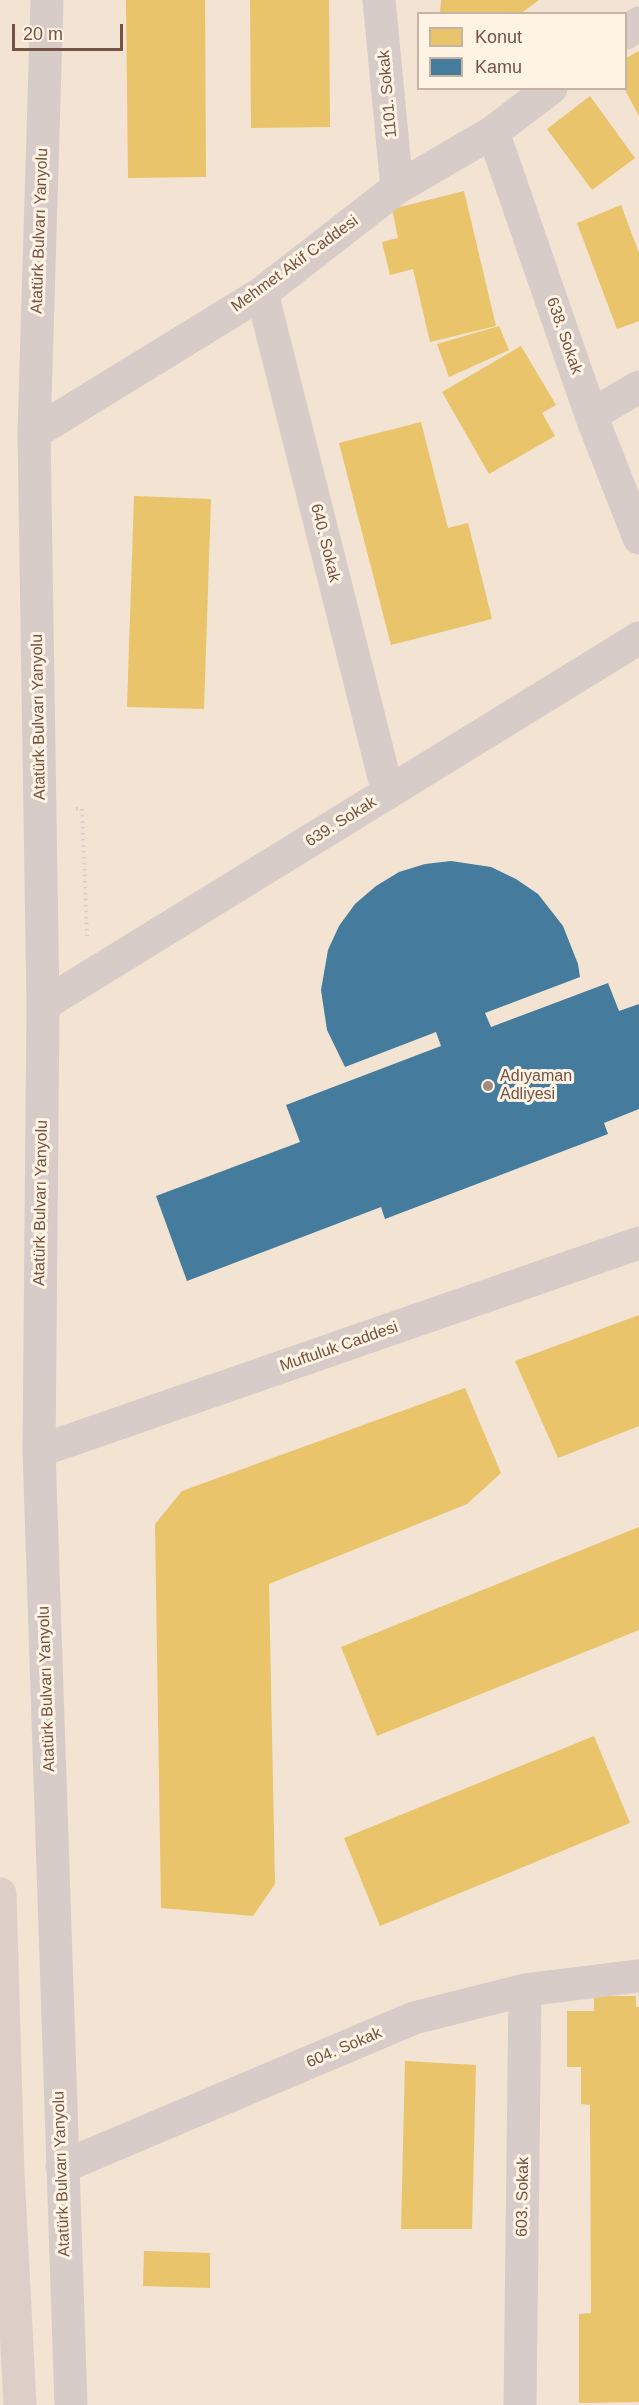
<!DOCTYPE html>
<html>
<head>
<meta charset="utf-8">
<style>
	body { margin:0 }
	#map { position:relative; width:639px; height:2405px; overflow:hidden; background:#f6eee4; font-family:Arial,sans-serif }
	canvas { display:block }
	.legend { position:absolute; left:417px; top:12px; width:210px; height:78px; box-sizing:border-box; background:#fff3e4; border:2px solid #c7b3a4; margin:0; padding:8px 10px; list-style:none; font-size:18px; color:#745244 }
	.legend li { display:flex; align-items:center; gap:12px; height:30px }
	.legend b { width:30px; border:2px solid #c7b3a4 }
	.scale { position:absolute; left:12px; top:24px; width:111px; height:27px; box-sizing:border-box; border:3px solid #745244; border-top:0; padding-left:8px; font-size:18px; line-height:21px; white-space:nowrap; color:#745244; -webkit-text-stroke:4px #fff3e4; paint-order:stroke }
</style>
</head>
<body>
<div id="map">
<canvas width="639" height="2405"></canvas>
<ul class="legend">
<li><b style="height:16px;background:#e9c46a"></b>Konut</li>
<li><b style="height:16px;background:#457b9d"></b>Kamu</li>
</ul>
<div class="scale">20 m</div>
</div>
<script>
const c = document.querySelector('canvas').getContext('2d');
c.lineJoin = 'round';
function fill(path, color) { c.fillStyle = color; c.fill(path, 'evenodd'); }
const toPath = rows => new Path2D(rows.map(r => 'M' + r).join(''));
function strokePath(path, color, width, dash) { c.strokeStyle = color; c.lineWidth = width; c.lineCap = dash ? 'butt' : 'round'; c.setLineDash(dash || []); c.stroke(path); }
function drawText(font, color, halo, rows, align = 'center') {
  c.font = font + ' Arial,sans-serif'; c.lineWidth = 6; c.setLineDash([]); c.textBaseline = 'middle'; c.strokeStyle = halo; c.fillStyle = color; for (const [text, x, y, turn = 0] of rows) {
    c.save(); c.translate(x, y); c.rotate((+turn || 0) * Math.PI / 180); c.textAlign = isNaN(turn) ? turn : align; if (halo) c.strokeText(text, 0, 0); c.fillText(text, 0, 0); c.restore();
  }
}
fill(toPath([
	[0,0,639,0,639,2405,0,2405],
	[418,14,626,14,626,88,418,88]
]), '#f2e3d3');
fill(toPath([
	[126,0,205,0,206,177,128,178],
	[250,0,329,0,330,127,251,128],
	[441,0,539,0,520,14,440,14],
	[639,51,639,116,624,88,626,58],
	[590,96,635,158,592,190,547,129],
	[464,191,496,326,430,342,413,269,390,275,382,242,398,238,392,209],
	[621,205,639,253,639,321,617,329,577,223],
	[499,326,509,350,449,377,437,344],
	[521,346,556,405,542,413,555,436,489,474,442,392],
	[421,422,448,528,468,523,492,619,391,645,339,443],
	[134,496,211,499,204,709,127,707],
	[639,1315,639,1426,558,1458,515,1361],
	[465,1388,501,1473,467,1504,269,1584,275,1884,253,1916,161,1908,155,1524,182,1491],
	[639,1527,639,1630,377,1736,341,1647],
	[594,1736,630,1823,380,1926,344,1838],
	[594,1996,636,1996,636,2007,639,2007,639,2402,579,2403,579,2314,591,2313,590,2105,581,2104,581,2067,567,2067,567,2011,594,2011],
	[405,2061,476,2065,472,2229,401,2229],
	[144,2251,210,2253,210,2288,143,2286]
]), '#e9c46a');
fill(toPath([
	[451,861,491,867,516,879,538,894,563,926,578,964,580,977,485,1013,491,1027,608,983,619,1011,639,1004,639,1109,604,1123,608,1134,385,1219,381,1207,187,1281,156,1196,300,1142,286,1105,441,1046,436,1032,345,1067,327,1030,321,990,328,950,339,926,355,904,376,886,399,872,425,864]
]), '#457b9d');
strokePath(toPath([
	[76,809,82,809,87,936]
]), '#d7ccc7', 4, [1.5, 4.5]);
strokePath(toPath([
	[47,0,34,433,43,1005,39,1451,71,2405],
	[379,0,397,188],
	[626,33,639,23],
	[493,132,591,415,639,538],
	[262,293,388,793],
	[591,415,639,387],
	[34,433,262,293,397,188,493,132,551,88],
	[43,1005,639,638],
	[39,1451,639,1243],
	[62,2167,414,2018,525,1990,639,1976],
	[520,2405,525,1990]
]), '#d7ccc7', 33);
strokePath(toPath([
	[0,1894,8,2173,20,2405]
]), '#decec8', 33);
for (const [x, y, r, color] of [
	[488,1086,6,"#a2897c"]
]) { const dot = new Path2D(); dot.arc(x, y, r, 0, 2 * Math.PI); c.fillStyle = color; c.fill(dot); strokePath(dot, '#fff3e4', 2); }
drawText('16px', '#745244', '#fff3e4', [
	["1101. Sokak",388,94,-95],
	["Atatürk Bulvarı Yanyolu",40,231,-88],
	["Mehmet Akif Caddesi",295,264,-36],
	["638. Sokak",564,336,71],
	["640. Sokak",325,543,76],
	["Atatürk Bulvarı Yanyolu",39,717,-91],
	["639. Sokak",341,822,-32],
	["Atatürk Bulvarı Yanyolu",41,1203,-89],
	["Muftuluk Caddesi",339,1347,-19],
	["Atatürk Bulvarı Yanyolu",47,1689,-92],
	["604. Sokak",344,2048,-23],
	["Atatürk Bulvarı Yanyolu",62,2174,-92],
	["603. Sokak",523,2197,-89]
]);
drawText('16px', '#745244', '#fff3e4', [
	["Adıyaman",500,1077],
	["Adliyesi",500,1095]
], 'left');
</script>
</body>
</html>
